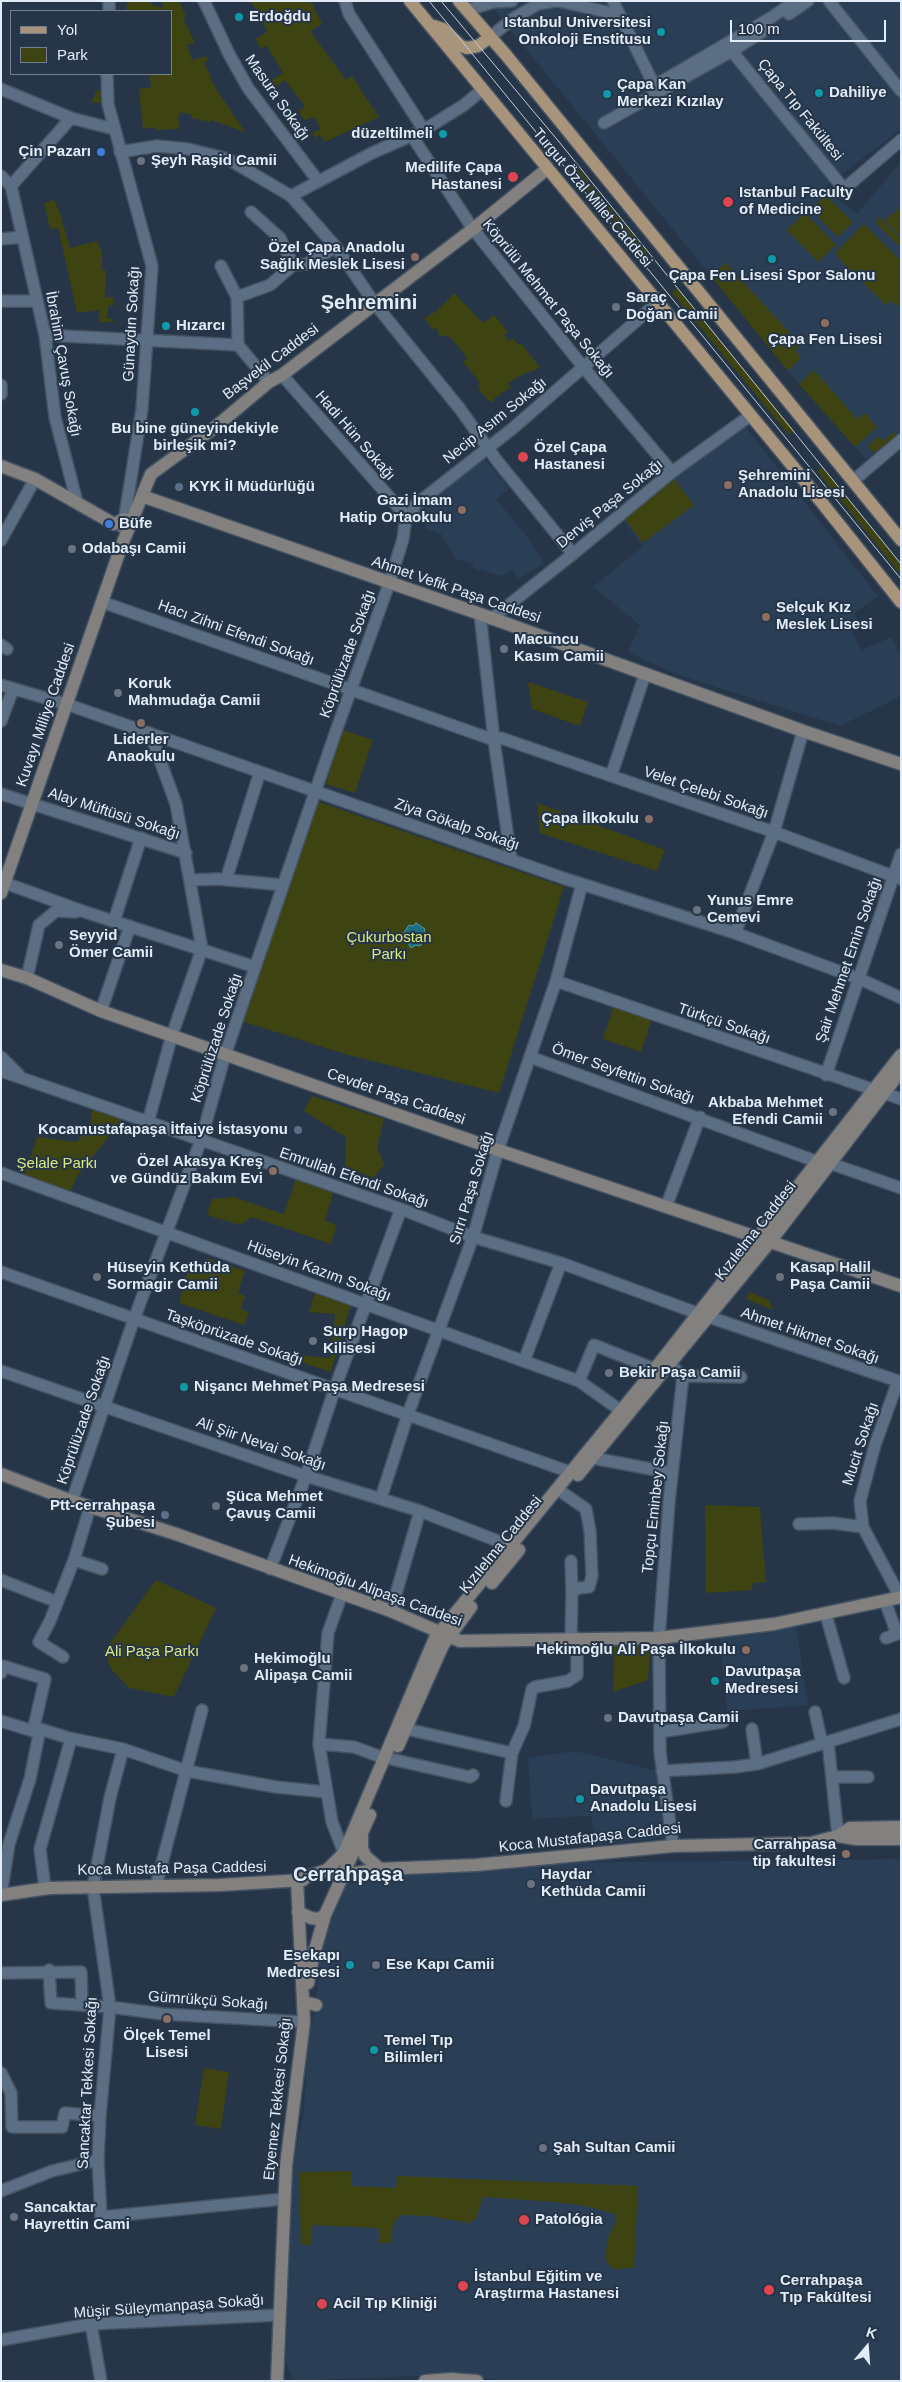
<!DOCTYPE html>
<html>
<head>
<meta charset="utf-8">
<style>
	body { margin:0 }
	#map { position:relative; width:902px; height:2382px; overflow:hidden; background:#263648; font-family:Arial,sans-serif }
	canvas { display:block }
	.frame { position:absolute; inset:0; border:2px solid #e2ecf8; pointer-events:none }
	.legend { position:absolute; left:10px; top:10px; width:162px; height:65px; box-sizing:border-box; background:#263648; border:1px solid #717f8e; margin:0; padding:6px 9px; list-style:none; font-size:15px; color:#e2ecf8 }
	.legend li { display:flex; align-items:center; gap:10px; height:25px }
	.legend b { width:25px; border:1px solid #717f8e }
	.north { position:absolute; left:842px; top:2322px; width:50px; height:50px; -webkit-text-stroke:4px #263648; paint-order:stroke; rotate:18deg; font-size:14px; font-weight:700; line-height:20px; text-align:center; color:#e2ecf8 }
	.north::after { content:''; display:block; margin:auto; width:18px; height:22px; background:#e2ecf8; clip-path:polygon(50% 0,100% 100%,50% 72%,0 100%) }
	.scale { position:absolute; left:730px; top:20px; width:156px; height:22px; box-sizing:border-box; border:2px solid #e2ecf8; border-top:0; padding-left:6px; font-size:15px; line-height:18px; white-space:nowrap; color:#e2ecf8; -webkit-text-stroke:4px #263648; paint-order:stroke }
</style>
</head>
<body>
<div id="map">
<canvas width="902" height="2382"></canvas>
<div class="frame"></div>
<ul class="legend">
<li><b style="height:6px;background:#a8947b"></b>Yol</li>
<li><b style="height:14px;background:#3d4311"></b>Park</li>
</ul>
<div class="north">K</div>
<div class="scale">100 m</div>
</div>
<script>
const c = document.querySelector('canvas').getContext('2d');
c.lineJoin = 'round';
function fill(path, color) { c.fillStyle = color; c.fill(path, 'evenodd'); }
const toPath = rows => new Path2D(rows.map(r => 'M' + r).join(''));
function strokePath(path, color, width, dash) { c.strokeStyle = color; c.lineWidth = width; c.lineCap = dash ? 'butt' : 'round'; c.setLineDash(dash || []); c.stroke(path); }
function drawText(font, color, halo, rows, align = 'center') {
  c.font = font + ' Arial,sans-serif'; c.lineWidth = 4; c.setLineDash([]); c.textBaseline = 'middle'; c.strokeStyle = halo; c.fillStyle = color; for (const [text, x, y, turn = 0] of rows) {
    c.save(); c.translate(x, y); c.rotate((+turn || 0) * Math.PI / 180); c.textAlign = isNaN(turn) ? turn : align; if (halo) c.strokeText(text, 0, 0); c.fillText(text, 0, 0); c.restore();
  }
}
fill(toPath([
	[487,1,901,1,901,129,823,189,857,214,901,162,901,433,866,459,793,377],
	[745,426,878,596,854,613,859,623,850,627,862,650,891,637,901,654,901,696,840,726,675,674,628,652,640,625,593,587,643,546,622,518,684,468],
	[481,454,509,489,496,499,525,534,544,563,519,579,512,569,503,576,473,568,473,564,455,558,441,534,425,529,428,520,419,517,420,504],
	[796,1627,808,1705,727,1711,720,1638],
	[574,1751,659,1771,668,1837,596,1845,591,1816,532,1819,528,1758],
	[901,1859,901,2381,500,2381,479,2377,446,2375,293,2381,286,2361,293,2164,304,2111,308,2041,316,2005,320,1952,330,1912,347,1877,535,1863]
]), '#2a3e56');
fill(toPath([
	[127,1,152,1,152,5,163,8,162,1,179,1,186,16,183,18,195,43,187,45,192,60,206,56,208,60,204,63,212,78,210,79,245,132,211,120,210,122,192,118,192,115,180,112,177,121,180,122,178,129,156,130,155,127,143,129,139,89,151,87,149,74,171,74,171,11,126,11],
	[250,1,311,1,322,24,310,31,346,80,352,76,379,117,325,142,320,135,315,138,312,133,321,129,314,117,305,120,298,112,305,106,285,80,274,89,268,82,283,73,267,46,260,49,256,39,267,32,261,17],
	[101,89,101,103,91,102,96,92],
	[577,167,648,253,642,258,571,171],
	[825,195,853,222,838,237,810,209],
	[54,200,60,213,70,248,97,241,102,252,102,270,106,270,105,297,114,298,113,306,109,305,107,318,113,319,113,322,99,322,99,310,77,313,58,228,50,229,44,203],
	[901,206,901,237,885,221],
	[805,213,836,245,818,262,787,230],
	[879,217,901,239,901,248,876,223],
	[864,224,901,261,901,307,890,301,886,305,839,259,836,252],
	[726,263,801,345,795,350,801,358,788,371,710,275],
	[677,288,794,430,789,435,672,293],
	[454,293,483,323,494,315,508,332,504,335,509,341,513,338,519,345,522,344,540,368,519,376,508,384,511,387,494,399,494,402,488,400,480,391,478,385,480,383,463,362,467,358,452,339,446,335,440,337,436,327,433,330,424,318,437,311],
	[814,370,857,419,865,413,877,427,855,447,799,384],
	[894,432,896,436,874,453,868,446,879,436,883,441],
	[822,467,901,565,901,575,817,471],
	[674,479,694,505,643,543,624,518],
	[528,682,588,702,580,726,532,709],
	[343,730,373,740,355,793,326,784],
	[319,802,564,887,499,1093,345,1054,241,1021],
	[537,803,665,850,657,871,540,833],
	[614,1005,652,1018,641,1052,603,1039],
	[312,1096,384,1119,377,1147,384,1164,374,1178,345,1167,346,1137,304,1111],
	[93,1105,124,1117,76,1178,70,1194,24,1176,37,1137,77,1142,90,1126],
	[296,1179,333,1193,325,1221,337,1225,331,1244,252,1217,240,1225,207,1215,212,1199,234,1197,284,1214],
	[207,1258,245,1271,238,1293,245,1296,241,1308,249,1313,244,1325,179,1303,187,1274,200,1274],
	[315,1292,351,1304,331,1372,294,1360,295,1355,330,1358,335,1314,309,1312],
	[749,1292,769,1300,773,1310,746,1299],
	[705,1505,760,1507,766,1582,753,1583,752,1590,706,1593],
	[156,1580,216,1608,174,1697,129,1688,112,1670,103,1649,105,1650],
	[651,1643,648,1680,613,1692,614,1646],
	[204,2068,229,2072,221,2129,195,2125],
	[352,2171,351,2186,396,2188,397,2176,638,2186,634,2268,613,2269,605,2259,608,2238,617,2219,615,2214,586,2206,556,2202,483,2197,476,2219,469,2223,429,2216,401,2215,393,2224,391,2243,379,2243,379,2228,312,2225,312,2245,301,2244,299,2172]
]), '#3d4311');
const water = toPath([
	[416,923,425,929,424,934,427,939,420,946,416,945,411,948,408,943,404,942,405,937,403,934,409,925,413,926,416,923]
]);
fill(water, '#187081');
strokePath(water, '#5595a5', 1);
const street = toPath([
	[204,1,229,54,248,88,318,181],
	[345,1,349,14,424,130],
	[558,1,620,15],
	[613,1,652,81,659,83,772,17,795,1],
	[829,1,901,91],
	[467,10,494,2,512,1],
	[109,11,109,1],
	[789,14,808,1],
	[490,37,514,18,538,4,556,1],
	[726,44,844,189,901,140],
	[107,74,108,104,152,266,142,409,123,528],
	[1,89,71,118,114,129],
	[604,123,732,51,765,30],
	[412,136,473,229,584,368,672,472],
	[120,152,157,146,188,149,228,159,291,196,336,247,375,304,460,409,498,462,573,554],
	[1,176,11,186,45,335,55,417,77,502],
	[11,186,71,118],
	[291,196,372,153,424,130,464,105,482,90],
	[251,212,280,238,293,265],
	[1,239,22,237],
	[221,266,237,297],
	[1,301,37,301],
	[45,335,238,345,269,382],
	[238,345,237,297,270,285,293,265,306,264,336,247],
	[282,375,406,516],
	[1,385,1,394],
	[853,481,901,440],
	[1,540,35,479],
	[102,602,494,740,501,738,774,832,901,879],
	[480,614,494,740,511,859],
	[491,619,573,554,672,472,751,415],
	[1,645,7,649],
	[1,685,66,704,563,878,735,933,860,979,901,998],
	[1,721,13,689],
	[611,776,645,674],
	[1,794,186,853],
	[190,880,218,879,283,885],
	[226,880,258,778],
	[5,883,85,912,255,967],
	[114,921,141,838],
	[735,933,774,832,803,731],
	[27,978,39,925,56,911,76,912],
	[556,981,901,1099],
	[101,1011,130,926],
	[1,1057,19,1075],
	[530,1057,818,1162],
	[1,1071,401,1209,473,1237,561,1263,697,1313],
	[826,1075,901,854],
	[148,1122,172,1035,202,949,176,804,150,733],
	[829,1163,901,1188],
	[1,1173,579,1381,620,1410],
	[666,1207,700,1117],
	[1,1272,570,1472],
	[709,1317,901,1382],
	[524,1361,561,1263],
	[669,1364,683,1376,669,1502,659,1638,660,1752,673,1846],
	[1,1371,306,1476,420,1511,511,1546],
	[683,1376,741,1377],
	[579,1381,594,1345,655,1369],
	[898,1381,875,1445,860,1501,863,1527,900,1597],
	[593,1458,672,1473],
	[563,1493,586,1509,590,1531,592,1576,589,1587,579,1588,572,1592,571,1638],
	[381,1498,408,1414,473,1237,498,1150,556,981,582,884],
	[72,1501,134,1319,201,1140,225,1055,336,731,389,584,403,539,406,516,413,512,414,506,512,429,657,303],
	[799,1524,833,1523,863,1527],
	[74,1560,102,1569],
	[571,1561,572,1592],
	[270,1569,306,1476,335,1388,401,1209],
	[1,1580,57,1602],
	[342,1594,328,1633,319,1744,332,1822,344,1853],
	[885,1601,897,1634,886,1638],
	[391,1611,420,1511],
	[826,1615,844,1678],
	[63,1657,39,1642,50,1621,74,1560,90,1507],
	[1,1673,3,1666,45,1679,33,1731],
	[815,1712,822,1744],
	[1,1721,33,1731,40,1729,30,1779,9,1844,1,1895],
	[40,1729,69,1738,123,1749,187,1771,276,1787,326,1792],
	[406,1729,512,1753,524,1726,532,1689,535,1687,568,1681,577,1675,577,1638],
	[752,1729,757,1764],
	[660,1732,723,1722],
	[828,1742,838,1836],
	[319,1744,354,1747,384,1758],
	[123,1749,110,1798,93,1887,110,2007,100,2116,98,2160,101,2217,284,2199],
	[391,1759,470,1777,473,1775],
	[662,1771,735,1767,757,1764,901,1719],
	[832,1777,868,1777],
	[506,1801,512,1753],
	[156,1886,202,1710],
	[45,1888,40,1849,71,1739],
	[49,1970,51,2003,110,2007,163,2014,304,2022],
	[1,1973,81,1972,82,2005],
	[1,2073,11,2093,12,2127,62,2127,65,2113,100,2116],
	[1,2191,52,2171,98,2160],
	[91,2324,101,2381],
	[1,2340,91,2324,279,2315]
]);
const secondary = toPath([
	[1,466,35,479,114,524,124,519],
	[142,496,480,614,803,731,901,764],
	[1,893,121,547,151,474,214,428,269,382,282,375,473,229,547,169],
	[1,970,27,978,101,1011,498,1150,901,1286],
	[1,1474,72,1501,176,1534,391,1611,460,1641,659,1638,774,1624,901,1597],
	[578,1475,769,1243,901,1071],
	[492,1583,519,1550],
	[398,1746,443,1645,471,1607],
	[362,1836,362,1848,365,1856,380,1869],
	[838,1836,856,1839,901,1839],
	[338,1876,380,1869,476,1865,673,1846,811,1843,838,1836,850,1828,901,1827],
	[1,1895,49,1888,220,1885,303,1880],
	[298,1912,311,1918,319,1919,325,1915],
	[308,1983,313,1957,325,1915,370,1815],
	[304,2002,316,2005],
	[277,2381,286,2166,304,2022,297,1880,327,1870,344,1853,435,1638,647,1379,901,1055],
	[425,2381,451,2379,477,2381]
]);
const primary = toPath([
	[410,1,795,469,901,602],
	[459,1,506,55,901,540],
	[434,26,443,29,461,46,467,48,478,46,490,37]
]);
strokePath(street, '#455363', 14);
strokePath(secondary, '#455363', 15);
strokePath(primary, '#455363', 15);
strokePath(street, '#5c6e83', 11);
strokePath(secondary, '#82817f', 12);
strokePath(primary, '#a8947b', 12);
strokePath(toPath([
	[429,1,901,579],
	[441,1,560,143,901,564]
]), '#c2cdda', 1);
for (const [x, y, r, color] of [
	[239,17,5,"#0f9aa8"],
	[661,32,5,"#0f9aa8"],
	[819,93,5,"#0f9aa8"],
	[607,94,5,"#0f9aa8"],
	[443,134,5,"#0f9aa8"],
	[101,152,5,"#3f7fe0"],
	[141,161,5,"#6b7280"],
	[513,177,6,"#e0444e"],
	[728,202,6,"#e0444e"],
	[415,257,5,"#8d6e63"],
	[772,259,5,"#0f9aa8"],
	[616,307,5,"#6b7280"],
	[825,323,5,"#8d6e63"],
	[166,326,5,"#0f9aa8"],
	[195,412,5,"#0f9aa8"],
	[523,457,6,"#e0444e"],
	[728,485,5,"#8d6e63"],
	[179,487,5,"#5c6f8a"],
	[462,510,5,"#8d6e63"],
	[109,524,5,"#3f7fe0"],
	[72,549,5,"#6b7280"],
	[766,617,5,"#8d6e63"],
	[504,649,5,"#6b7280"],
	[118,693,5,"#6b7280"],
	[141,723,5,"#8d6e63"],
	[649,819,5,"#8d6e63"],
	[697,910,5,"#6b7280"],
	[59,945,5,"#6b7280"],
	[833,1112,5,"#6b7280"],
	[298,1130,5,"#5c6f8a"],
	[273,1171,5,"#8d6e63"],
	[97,1277,5,"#6b7280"],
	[780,1277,5,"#6b7280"],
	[313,1341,5,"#6b7280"],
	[609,1373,5,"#6b7280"],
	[184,1387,5,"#0f9aa8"],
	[216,1506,5,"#6b7280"],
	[165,1515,5,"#5c6f8a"],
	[746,1650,5,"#8d6e63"],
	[244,1668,5,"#6b7280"],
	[715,1681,5,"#0f9aa8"],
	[608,1718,5,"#6b7280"],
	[580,1799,5,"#0f9aa8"],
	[846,1854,5,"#8d6e63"],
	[531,1884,5,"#6b7280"],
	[350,1965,5,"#0f9aa8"],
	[376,1965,5,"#6b7280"],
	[167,2019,5,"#8d6e63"],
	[374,2050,5,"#0f9aa8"],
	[543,2148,5,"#6b7280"],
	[14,2217,5,"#6b7280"],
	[524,2220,6,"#e0444e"],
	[463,2286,6,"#e0444e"],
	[769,2290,6,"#e0444e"],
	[322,2304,6,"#e0444e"]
]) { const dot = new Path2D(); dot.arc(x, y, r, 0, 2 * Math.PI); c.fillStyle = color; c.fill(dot); strokePath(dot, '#263648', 2); }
drawText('bold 15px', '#e2ecf8', '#263648', [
	["Erdoğdu",249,17],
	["Istanbul Universitesi",651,23,"right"],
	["Onkoloji Enstitusu",651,40,"right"],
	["Çapa Kan",617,85],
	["Merkezi Kızılay",617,102],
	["Dahiliye",829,93],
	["düzeltilmeli",433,134,"right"],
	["Çin Pazarı",91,152,"right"],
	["Şeyh Raşid Camii",151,161],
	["Medilife Çapa",502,168,"right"],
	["Hastanesi",502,185,"right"],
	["Istanbul Faculty",739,193],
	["of Medicine",739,210],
	["Özel Çapa Anadolu",405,248,"right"],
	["Sağlık Meslek Lisesi",405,265,"right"],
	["Çapa Fen Lisesi Spor Salonu",772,276,"center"],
	["Saraç",626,298],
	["Doğan Camii",626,315],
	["Hızarcı",176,326],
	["Çapa Fen Lisesi",825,340,"center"],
	["Bu bine güneyindekiyle",195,429,"center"],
	["birleşik mi?",195,446,"center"],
	["Özel Çapa",534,448],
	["Hastanesi",534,465],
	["Şehremini",738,476],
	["Anadolu Lisesi",738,493],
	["KYK İl Müdürlüğü",189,487],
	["Gazi İmam",452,501,"right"],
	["Hatip Ortaokulu",452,518,"right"],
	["Büfe",119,524],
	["Odabaşı Camii",82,549],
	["Selçuk Kız",776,608],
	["Meslek Lisesi",776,625],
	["Macuncu",514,640],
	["Kasım Camii",514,657],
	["Koruk",128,684],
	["Mahmudağa Camii",128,701],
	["Liderler",141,740,"center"],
	["Anaokulu",141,757,"center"],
	["Çapa İlkokulu",639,819,"right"],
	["Yunus Emre",707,901],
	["Cemevi",707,918],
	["Seyyid",69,936],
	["Ömer Camii",69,953],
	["Akbaba Mehmet",823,1103,"right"],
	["Efendi Camii",823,1120,"right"],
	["Kocamustafapaşa İtfaiye İstasyonu",288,1130,"right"],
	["Özel Akasya Kreş",263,1162,"right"],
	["ve Gündüz Bakım Evi",263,1179,"right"],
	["Hüseyin Kethüda",107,1268],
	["Sormagir Camii",107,1285],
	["Kasap Halil",790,1268],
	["Paşa Camii",790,1285],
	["Surp Hagop",323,1332],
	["Kilisesi",323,1349],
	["Bekir Paşa Camii",619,1373],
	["Nişancı Mehmet Paşa Medresesi",194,1387],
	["Şüca Mehmet",226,1497],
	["Çavuş Camii",226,1514],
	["Ptt-cerrahpaşa",155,1506,"right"],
	["Şubesi",155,1523,"right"],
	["Hekimoğlu Ali Paşa İlkokulu",736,1650,"right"],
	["Hekimoğlu",254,1659],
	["Alipaşa Camii",254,1676],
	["Davutpaşa",725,1672],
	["Medresesi",725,1689],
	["Davutpaşa Camii",618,1718],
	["Davutpaşa",590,1790],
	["Anadolu Lisesi",590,1807],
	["Carrahpasa",836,1845,"right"],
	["tip fakultesi",836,1862,"right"],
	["Haydar",541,1875],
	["Kethüda Camii",541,1892],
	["Esekapı",340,1956,"right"],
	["Medresesi",340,1973,"right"],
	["Ese Kapı Camii",386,1965],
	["Ölçek Temel",167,2036,"center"],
	["Lisesi",167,2053,"center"],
	["Temel Tıp",384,2041],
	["Bilimleri",384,2058],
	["Şah Sultan Camii",553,2148],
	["Sancaktar",24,2208],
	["Hayrettin Cami",24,2225],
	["Patológia",535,2220],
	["İstanbul Eğitim ve",474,2277],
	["Araştırma Hastanesi",474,2294],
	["Cerrahpaşa",780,2281],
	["Tıp Fakültesi",780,2298],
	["Acil Tıp Kliniği",333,2304]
], 'left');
drawText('15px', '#e2ecf8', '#263648', [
	["Masura Sokağı",277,98,55],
	["Çapa Tıp Fakültesi",800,110,51],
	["Turgut Özal Millet Caddesi",592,198,50],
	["Köprülü Mehmet Paşa Sokağı",548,299,51],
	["Günaydın Sokağı",132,324,-87],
	["Başvekil Caddesi",271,362,-37],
	["İbrahim Çavuş Sokağı",63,364,80],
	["Necip Asım Sokağı",495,421,-39],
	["Hadi Hün Sokağı",355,436,49],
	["Derviş Paşa Sokağı",610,504,-39],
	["Ahmet Vefik Paşa Caddesi",456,590,19],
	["Hacı Zihni Efendi Sokağı",236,633,20],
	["Köprülüzade Sokağı",348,654,-70],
	["Kuvayı Milliye Caddesi",46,715,-71],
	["Velet Çelebi Sokağı",706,793,19],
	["Alay Müftüsü Sokağı",114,814,18],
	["Ziya Gökalp Sokağı",457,825,19],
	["Şair Mehmet Emin Sokağı",849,960,-71],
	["Türkçü Sokağı",724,1024,19],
	["Köprülüzade Sokağı",217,1038,-72],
	["Ömer Seyfettin Sokağı",623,1074,20],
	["Cevdet Paşa Caddesi",396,1097,19],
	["Emrullah Efendi Sokağı",354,1178,19],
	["Sırrı Paşa Sokağı",472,1188,-73],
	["Kızılelma Caddesi",756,1231,-52],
	["Hüseyin Kazım Sokağı",319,1271,20],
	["Ahmet Hikmet Sokağı",810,1336,19],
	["Taşköprüzade Sokağı",234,1338,19],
	["Köprülüzade Sokağı",84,1420,-71],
	["Ali Şiir Nevai Sokağı",261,1444,19],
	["Mucit Sokağı",861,1444,-72],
	["Topçu Eminbey Sokağı",656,1497,-84],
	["Kızılelma Caddesi",501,1545,-51],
	["Hekimoğlu Alipaşa Caddesi",375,1591,20],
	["Koca Mustafapaşa Caddesi",590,1838,-6],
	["Koca Mustafa Paşa Caddesi",172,1869,-1],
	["Gümrükçü Sokağı",208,2001,4],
	["Sancaktar Tekkesi Sokağı",88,2083,-87],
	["Etyemez Tekkesi Sokağı",278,2099,-84],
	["Müşir Süleymanpaşa Sokağı",169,2307,-4]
]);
drawText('15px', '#dae97f', '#263648', [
	["Çukurbostan",389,938],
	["Parkı",389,955],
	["Şelale Parkı",57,1164],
	["Ali Paşa Parkı",152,1652]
]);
drawText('bold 20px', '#e2ecf8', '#263648', [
	["Şehremini",369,303],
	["Cerrahpaşa",348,1875]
]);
</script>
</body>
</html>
